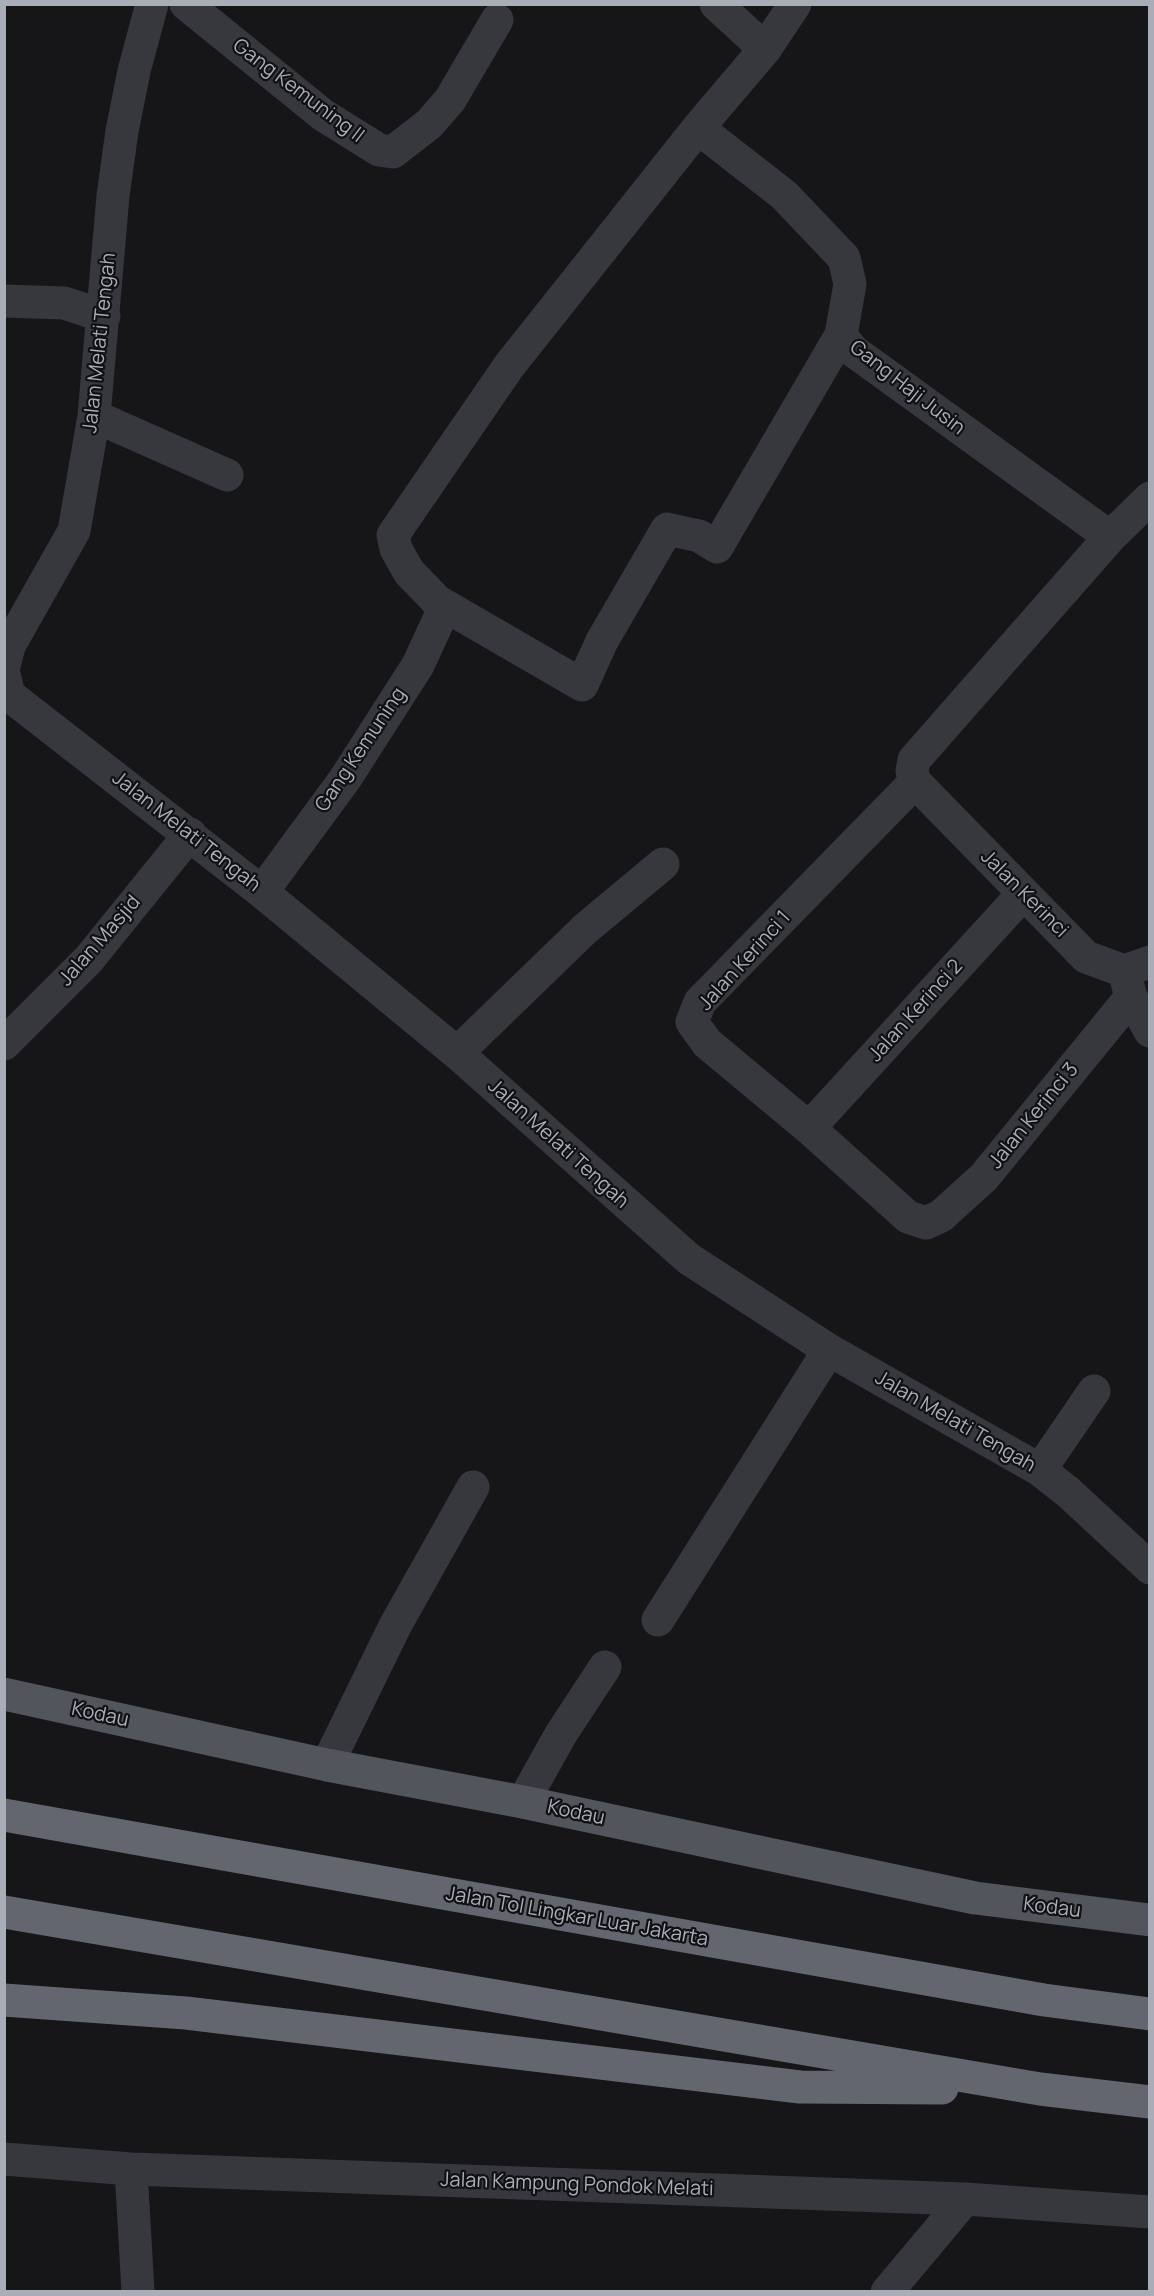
<!DOCTYPE html>
<html>
<head>
<meta charset="utf-8">
<style>
	body { margin:0 }
	#map { position:relative; width:1154px; height:2296px; overflow:hidden; background:#161618; font-family:Manrope,sans-serif }
	canvas { display:block }
	.frame { position:absolute; inset:0; border:6px solid #a8adb8; pointer-events:none }
</style>
</head>
<body>
<div id="map">
<canvas width="1154" height="2296"></canvas>
<div class="frame"></div>
</div>
<script>
const c = document.querySelector('canvas').getContext('2d');
c.lineJoin = 'round';
const toPath = rows => new Path2D(rows.map(r => 'M' + r).join(''));
function strokePath(path, color, width, dash) { c.strokeStyle = color; c.lineWidth = width; c.lineCap = dash ? 'butt' : 'round'; c.setLineDash(dash || []); c.stroke(path); }
function drawText(font, color, halo, rows, align = 'center') {
  c.font = font + ' Manrope,sans-serif'; c.lineWidth = 4.5; c.setLineDash([]); c.textBaseline = 'middle'; c.strokeStyle = halo; c.fillStyle = color; for (const [text, x, y, turn = 0] of rows) {
    c.save(); c.translate(x, y); c.rotate((+turn || 0) * Math.PI / 180); c.textAlign = isNaN(turn) ? turn : align; if (halo) c.strokeText(text, 0, 0); c.fillText(text, 0, 0); c.restore();
  }
}
strokePath(toPath([
	[186,4,323,115,379,150,393,152,429,124,450,100,497,20],
	[716,4,765,49],
	[795,4,765,49,698,128,509,366,393,535,396,549,409,572,437,601,582,685,602,641,667,529,699,536,717,547,841,335],
	[698,128,784,195,844,258,850,284,841,335,852,350,1110,537],
	[4,301,64,303,104,316],
	[94,416,227,475],
	[1150,498,1110,537,914,760,912,771,915,782,1086,957,1124,971,1150,962],
	[4,666,9,646,74,531,94,416,113,196,122,131,134,71,152,4],
	[4,674,9,695,262,892,457,1053,689,1259,829,1350,1040,1470,1068,1492,1150,1568],
	[915,782,700,1002,692,1022,707,1043,809,1128,908,1217,926,1223,941,1216,984,1177,1131,997],
	[262,892,345,779,418,665,442,613,437,601],
	[1126,978,1131,997,1150,1031],
	[4,1044,89,959,190,834],
	[457,1053,585,929,663,864],
	[809,1128,1023,894],
	[1040,1470,1094,1391],
	[658,1620,829,1350],
	[327,1765,395,1626,473,1487],
	[523,1802,561,1734,605,1667],
	[4,2159,131,2169,965,2199,1150,2212],
	[131,2169,138,2292],
	[887,2292,965,2199]
]), '#37383d', 33);
strokePath(toPath([
	[4,1694,327,1765,523,1802,975,1898,1150,1920]
]), '#53555c', 33);
strokePath(toPath([
	[4,1815,1044,2000,1150,2014],
	[4,1912,1040,2089,1150,2102],
	[4,2000,186,2013,800,2087,942,2088]
]), '#63666e', 33);
drawText('20px', '#a8adb8', '#111113', [
	["Gang Kemuning II",298,91,37],
	["Jalan Melati Tengah",100,343,-84],
	["Gang Haji Jusin",907,388,38],
	["Gang Kemuning",361,750,-56],
	["Jalan Melati Tengah",186,832,38],
	["Jalan Kerinci",1024,894,45],
	["Jalan Masjid",100,941,-49],
	["Jalan Kerinci 1",745,961,-48],
	["Jalan Kerinci 2",916,1011,-48],
	["Jalan Kerinci 3",1034,1116,-51],
	["Jalan Melati Tengah",558,1144,42],
	["Jalan Melati Tengah",955,1422,30],
	["Kodau",100,1715,12],
	["Kodau",576,1813,12],
	["Kodau",1052,1908,7],
	["Jalan Tol Lingkar Luar Jakarta",577,1917,10],
	["Jalan Kampung Pondok Melati",577,2185,2]
]);
</script>
</body>
</html>
